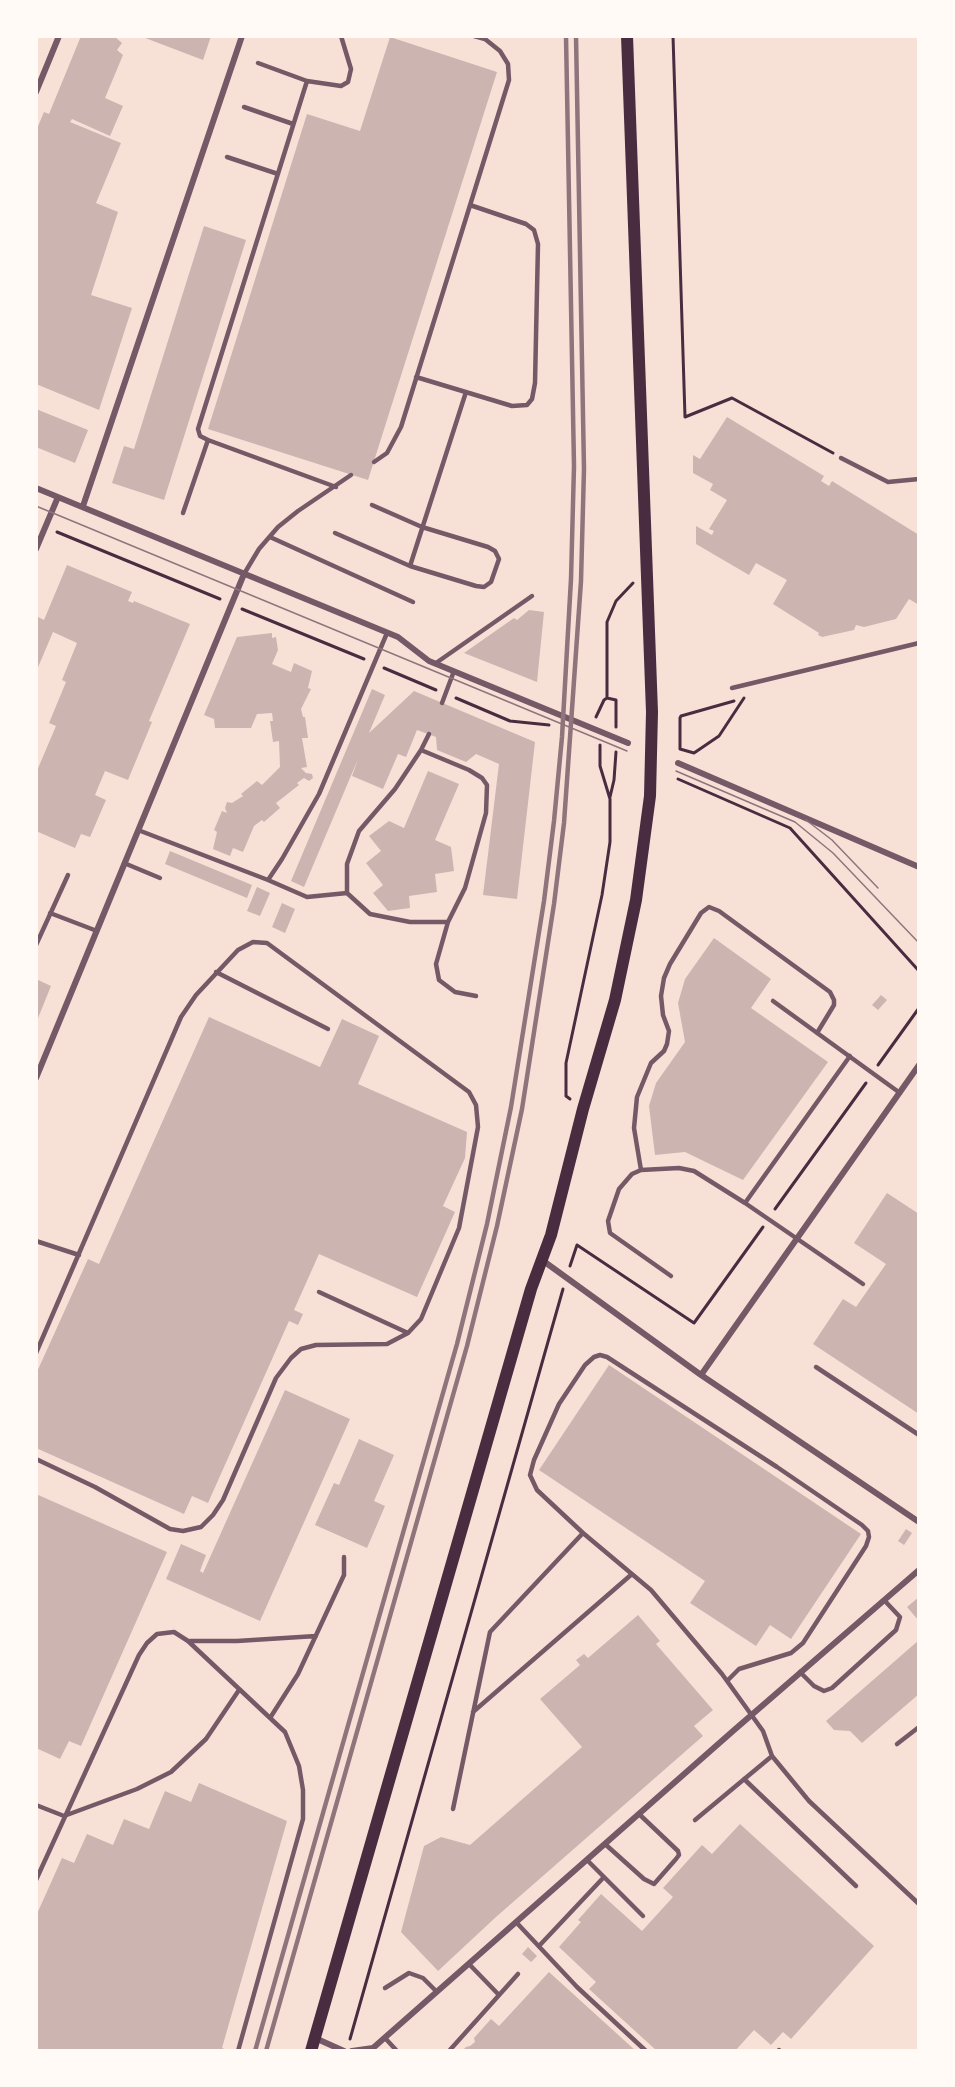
<!DOCTYPE html>
<html>
<head>
<meta charset="utf-8">
<style>
	body { margin:0 }
	#map { position:relative; width:955px; height:2087px; overflow:hidden; background:#f7e1d7; font-family:Lato,sans-serif }
	canvas { display:block }
	.frame { position:absolute; inset:0; border:38px solid #fffaf5; pointer-events:none }
</style>
</head>
<body>
<div id="map">
<canvas width="955" height="2087"></canvas>
<div class="frame"></div>
</div>
<script>
const c = document.querySelector('canvas').getContext('2d');
c.lineJoin = 'round';
function fill(path, color) { c.fillStyle = color; c.fill(path, 'evenodd'); }
const toPath = rows => new Path2D(rows.map(r => 'M' + r).join(''));
function strokePath(path, color, width, dash) { c.strokeStyle = color; c.lineWidth = width; c.lineCap = dash ? 'butt' : 'round'; c.setLineDash(dash || []); c.stroke(path); }
fill(toPath([
	[81,36,114,36,122,43,117,50,123,55,105,98,123,106,110,136,72,119,70,122,121,143,96,203,118,212,91,295,132,308,99,410,36,384,36,131,44,112,49,114],
	[140,36,211,36,203,60],
	[390,37,497,72,368,480,208,429,307,114,360,131],
	[204,226,246,240,164,500,112,483,124,446,134,449],
	[36,409,88,430,75,463,36,447],
	[727,417,824,476,821,481,829,486,832,481,919,535,919,605,909,599,896,619,864,627,856,625,854,630,822,637,818,635,819,633,773,604,787,580,756,563,749,575,696,544,696,526,712,535,714,531,709,529,727,500,710,490,713,484,693,473,693,455,700,459],
	[67,565,132,592,128,601,133,603,134,601,190,624,149,721,152,722,128,780,105,771,95,795,106,800,90,837,81,834,75,848,36,831,36,773,56,726,49,723,66,682,62,680,77,643,53,632,36,672,36,616,44,620],
	[529,610,544,612,537,682,464,653,514,618,517,620],
	[272,633,272,638,276,637,278,650,272,664,291,672,294,663,312,671,308,688,311,689,301,709,303,717,305,717,308,738,302,738,307,767,301,768,306,773,312,774,313,778,309,781,304,778,297,783,299,785,276,803,280,808,264,822,262,820,254,826,243,852,233,848,230,856,213,849,217,832,214,830,222,811,227,813,225,808,227,802,232,803,243,796,241,794,257,781,262,785,280,767,279,741,273,742,270,721,273,721,272,713,257,714,251,728,215,728,214,719,204,715,237,637],
	[372,689,385,695,369,733,414,691,535,742,517,899,483,895,499,764,476,754,466,762,437,750,436,737,417,730,406,757,398,754,383,789,352,776,358,759,304,887,291,881],
	[428,771,459,784,435,840,451,847,454,871,435,874,437,892,409,896,410,908,388,911,373,893,383,885,366,863,381,851,369,836,389,821,404,828],
	[170,851,252,885,247,898,165,864],
	[257,887,270,893,260,916,247,911],
	[282,903,295,909,285,933,272,927],
	[714,938,771,979,751,1008,828,1062,743,1180,685,1152,655,1155,649,1106,656,1083,685,1042,678,1003,685,979],
	[36,979,51,986,36,1023],
	[881,995,887,1000,878,1010,872,1005],
	[209,1017,320,1067,342,1019,379,1036,358,1084,467,1132,465,1158,443,1206,455,1212,417,1297,319,1254,294,1310,303,1314,298,1325,289,1321,208,1503,192,1496,184,1514,36,1448,36,1374,88,1259,99,1264],
	[887,1193,919,1214,919,1414,813,1344,843,1299,856,1307,886,1264,854,1243],
	[609,1365,861,1534,791,1639,770,1625,756,1646,690,1603,705,1581,539,1470],
	[285,1390,350,1419,260,1621,166,1579,181,1544,206,1555,200,1571,203,1573],
	[359,1439,394,1455,374,1501,385,1506,367,1548,315,1525,334,1483,339,1485],
	[36,1494,167,1552,81,1746,69,1741,60,1759,36,1748],
	[906,1529,912,1533,904,1545,898,1541],
	[919,1597,919,1621,907,1607],
	[638,1615,660,1641,656,1644,713,1710,694,1726,703,1736,496,1917,438,1971,401,1932,424,1846,441,1837,470,1845,582,1747,540,1699,580,1665,576,1660,584,1654,588,1658],
	[919,1640,919,1694,862,1743,850,1731,834,1730,826,1721],
	[199,1783,287,1821,222,2048,229,2051,36,2051,36,1916,62,1858,74,1863,87,1834,113,1845,124,1819,149,1829,165,1791,191,1802],
	[740,1824,874,1946,791,2039,783,2032,771,2045,754,2030,735,2051,657,2051,589,1989,596,1982,559,1947,581,1922,578,1920,601,1894,642,1931,673,1897,663,1888,702,1845,712,1854],
	[528,1947,537,1956,531,1962,522,1954],
	[549,1972,636,2051,462,2051,466,2047,470,2046,475,2042,474,2038,491,2019,499,2026]
]), '#ccb4b1');
strokePath(toPath([
	[673,36,685,417,732,398,833,453],
	[57,532,220,599],
	[242,609,364,659],
	[384,668,436,690],
	[456,698,510,721,549,725],
	[596,717,604,700,607,698],
	[616,727,616,700,607,698,607,622,616,601,633,583],
	[694,753,680,749,680,718,681,716,734,701],
	[694,753,719,736,744,698],
	[678,779,790,828,919,971],
	[610,797,614,780,616,752],
	[878,1065,919,1008],
	[570,1099,566,1096,566,1063,602,895,610,842,610,799,600,766,600,745],
	[775,1209,866,1083],
	[570,1266,577,1245,694,1323,763,1227],
	[350,2039,563,1289]
]), '#4a2c40', 3);
strokePath(toPath([
	[258,63,307,81],
	[244,107,293,124],
	[227,157,278,174],
	[416,377,512,406,527,405,532,399,535,383,538,244,534,230,526,224,470,205],
	[208,440,200,436,198,429,307,81,341,86,348,82,351,69,341,36],
	[841,458,888,482,919,479],
	[374,462,387,453,401,427,509,80,508,64,500,51,485,39,474,36],
	[183,513,208,440,336,487],
	[335,533,410,566,476,586,484,587,491,582,499,559,495,551,488,547,422,527,372,505],
	[270,537,413,602],
	[410,566,466,392],
	[244,574,259,549,278,527,298,511,351,475],
	[436,663,532,596],
	[732,688,919,643],
	[442,703,454,671],
	[421,750,469,770,482,778,487,785,486,813,465,888,448,922,436,964,439,980,455,992,476,996],
	[138,830,268,880,282,859,319,794,387,633],
	[124,863,160,878],
	[268,880,307,897,347,893,370,914,410,922,448,922],
	[347,893,347,864,359,831,395,789,421,750,429,734],
	[50,913,97,931],
	[36,945,68,875],
	[216,972,328,1029],
	[773,1001,900,1093],
	[641,1170,634,1128,637,1097,651,1063,664,1051,667,1044,669,1031,663,1015,661,996,664,978,670,964,701,913,709,907,719,911,830,992,834,1000,834,1005,817,1033],
	[745,1203,850,1056],
	[36,1241,79,1255],
	[671,1276,610,1233,608,1221,619,1189,632,1174,641,1170,679,1168,694,1171,745,1203,863,1284],
	[319,1292,408,1333],
	[36,1353,181,1017,196,995,238,950,253,942,267,943,469,1092,476,1105,478,1127,459,1228,421,1319,408,1333,387,1344,316,1345,301,1349,291,1358,276,1378,223,1500,213,1515,201,1527,183,1531,170,1529,95,1487,36,1459],
	[816,1367,919,1435],
	[583,1533,537,1490,530,1475,534,1460,559,1404,585,1365,594,1357,600,1355,607,1357,777,1467,862,1525,868,1531,869,1537,866,1546,803,1643,791,1653,739,1669,727,1681],
	[190,1641,237,1641,316,1636],
	[800,1672,814,1686,824,1691,832,1688,896,1630,900,1617,884,1600],
	[473,1712,632,1574],
	[270,1718,298,1674,344,1575,344,1557],
	[897,1744,919,1727],
	[744,1779,856,1886],
	[36,1805,64,1816,137,1789,171,1772,206,1739,239,1690],
	[453,1809,490,1632,583,1533,651,1590,722,1674,763,1731,772,1756,809,1801,919,1904],
	[695,1820,772,1756],
	[605,1844,644,1879,654,1884,676,1859,679,1855,678,1851,639,1814],
	[587,1860,643,1916],
	[36,1880,139,1655,147,1643,157,1634,174,1632,188,1641,285,1732,299,1766,303,1790,303,1819,238,2051],
	[516,1922,577,1987,646,2051],
	[539,1946,604,1877],
	[469,1964,499,1995],
	[385,1988,409,1973,423,1978,437,1992],
	[385,2038,397,2051],
	[449,2051,518,1974],
	[779,2051,779,2050]
]), '#755966', 4.5);
strokePath(toPath([
	[36,92,59,36],
	[36,488,398,637,429,661,628,743],
	[83,506,242,36],
	[36,549,58,497],
	[678,763,919,867],
	[36,1078,244,574],
	[542,1260,701,1375,919,1522],
	[701,1375,919,1065],
	[315,2038,344,2051],
	[352,2051,373,2048,733,1731,919,1570]
]), '#755966', 6);
strokePath(toPath([
	[311,2051,531,1289,551,1235,583,1109,615,1000,636,900,650,796,652,712,627,36]
]), '#4a2c40', 12);
strokePath(toPath([
	[36,506,627,751],
	[676,771,795,822,833,853,919,943],
	[806,820,832,840,878,888]
]), '#8f747c', 1.5);
strokePath(toPath([
	[255,2051,457,1344,487,1224,511,1107,544,901,554,821,562,737,571,579,574,466,566,36],
	[266,2051,467,1346,497,1226,522,1109,554,904,564,823,581,581,584,469,576,36]
]), '#8f747c', 4.5);
</script>
</body>
</html>
